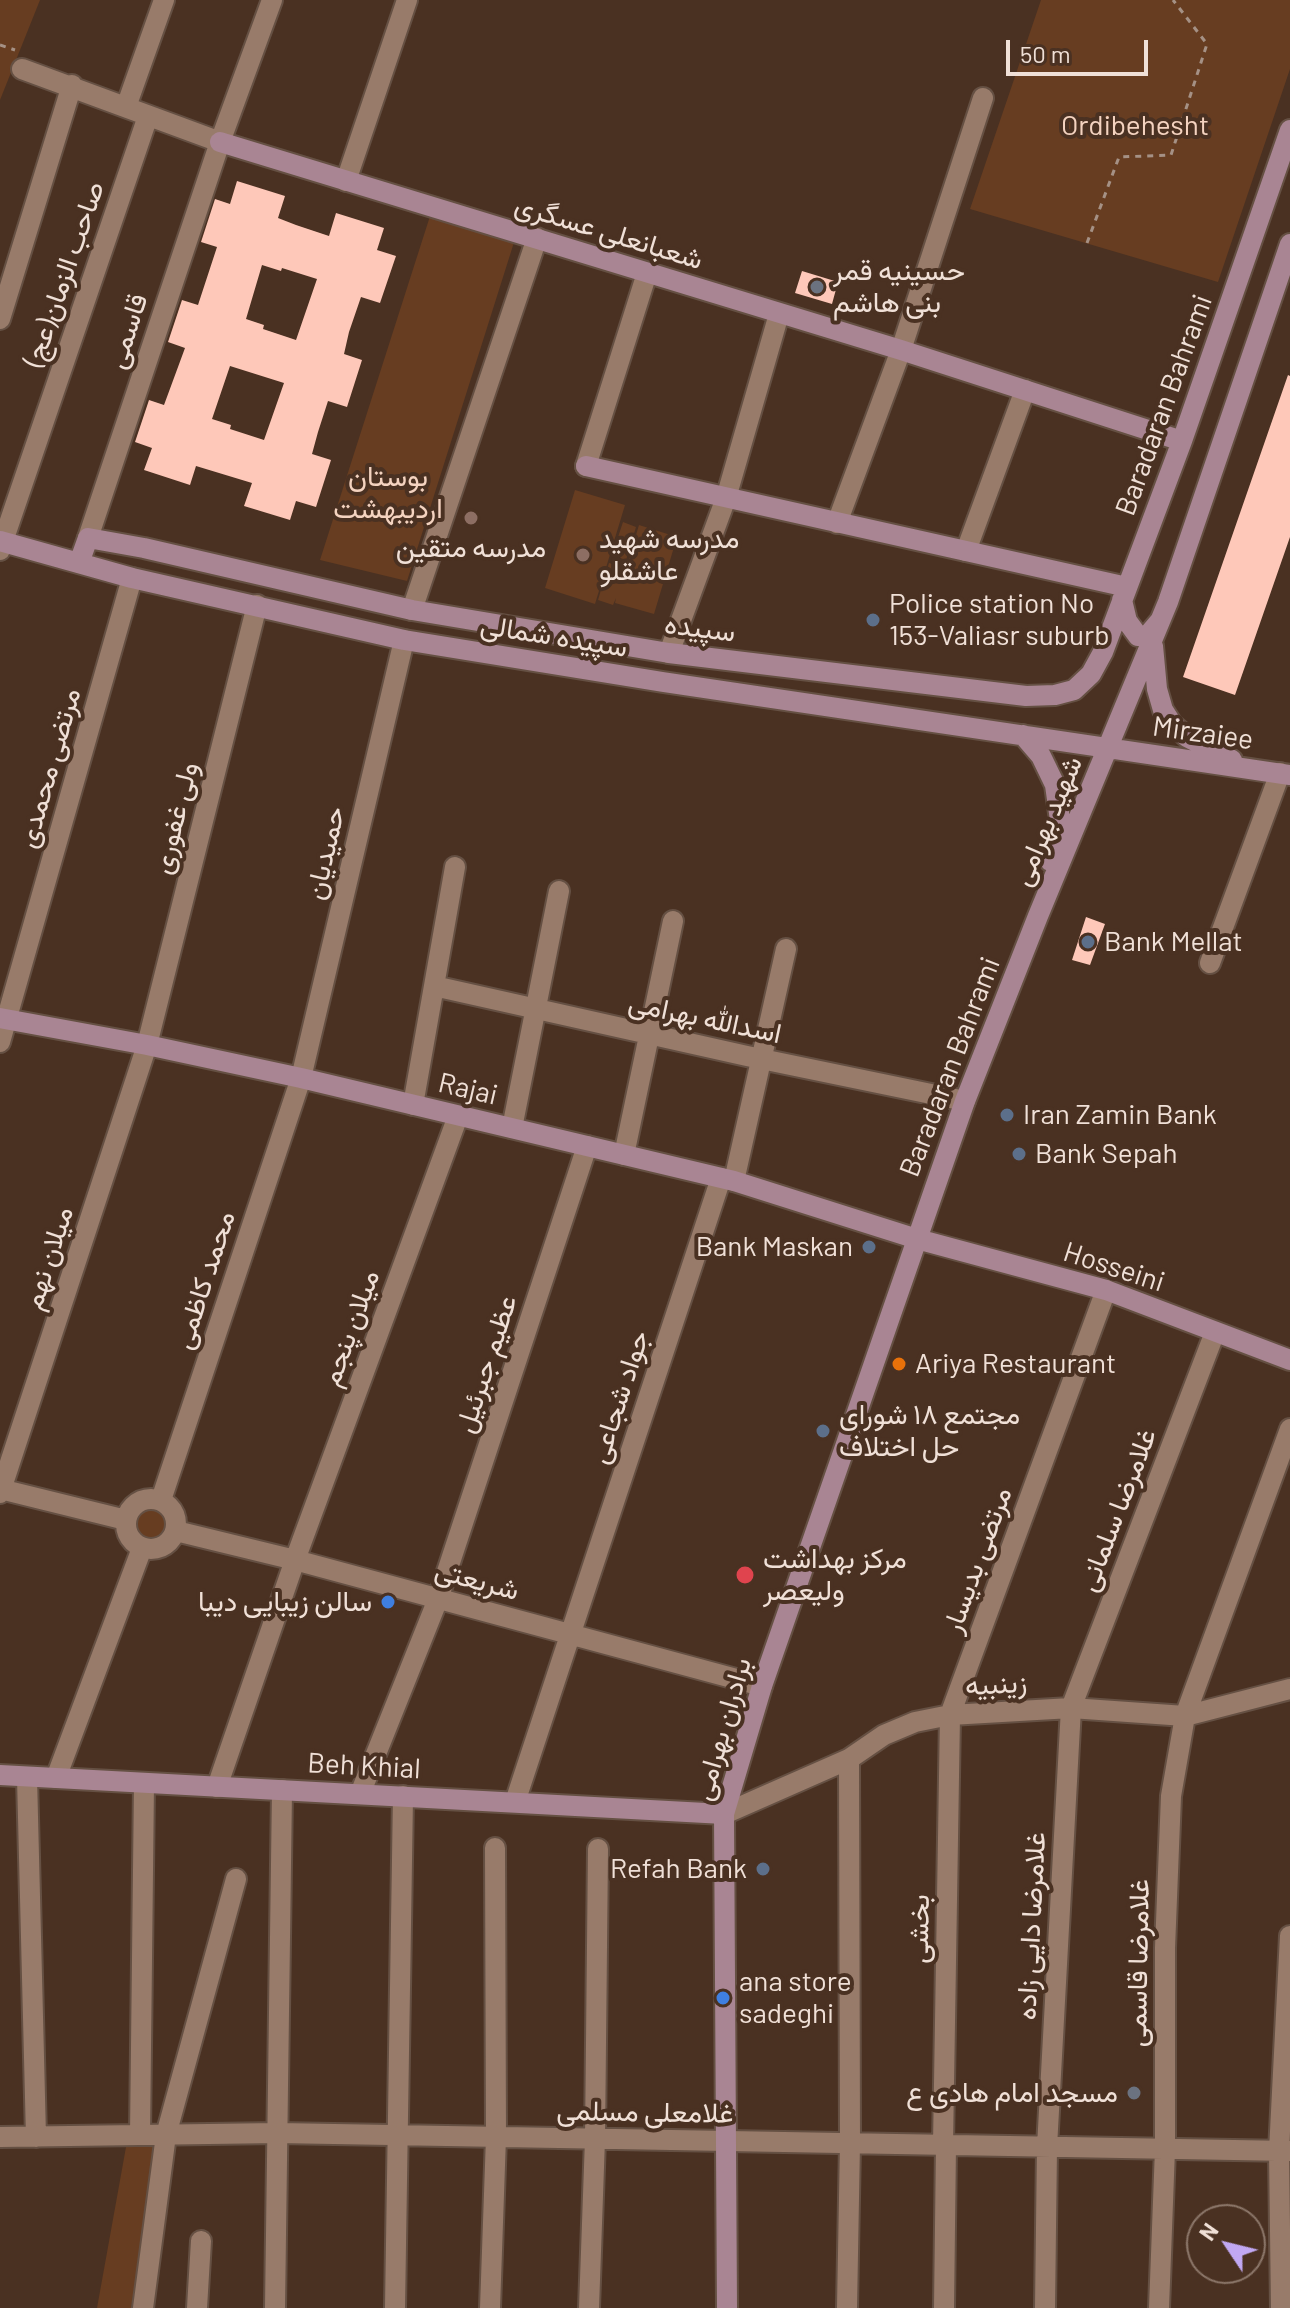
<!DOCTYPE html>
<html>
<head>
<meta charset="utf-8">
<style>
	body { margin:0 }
	#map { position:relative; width:1290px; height:2308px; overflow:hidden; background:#4a3122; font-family:Barlow,sans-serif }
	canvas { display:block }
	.north { position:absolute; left:1186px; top:2204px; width:80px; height:80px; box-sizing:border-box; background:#4a3122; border:2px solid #8c776a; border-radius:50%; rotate:305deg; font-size:22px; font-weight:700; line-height:32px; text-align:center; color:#f0e0d7 }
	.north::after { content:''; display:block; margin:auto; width:28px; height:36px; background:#c1a8f3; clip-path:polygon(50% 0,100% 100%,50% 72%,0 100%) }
	.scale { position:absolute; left:1006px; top:40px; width:142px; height:36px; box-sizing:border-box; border:4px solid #f0e0d7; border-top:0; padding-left:10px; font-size:24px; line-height:28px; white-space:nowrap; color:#f0e0d7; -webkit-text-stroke:6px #4a3122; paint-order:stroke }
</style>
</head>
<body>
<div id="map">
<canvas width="1290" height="2308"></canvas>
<div class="north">N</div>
<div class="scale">50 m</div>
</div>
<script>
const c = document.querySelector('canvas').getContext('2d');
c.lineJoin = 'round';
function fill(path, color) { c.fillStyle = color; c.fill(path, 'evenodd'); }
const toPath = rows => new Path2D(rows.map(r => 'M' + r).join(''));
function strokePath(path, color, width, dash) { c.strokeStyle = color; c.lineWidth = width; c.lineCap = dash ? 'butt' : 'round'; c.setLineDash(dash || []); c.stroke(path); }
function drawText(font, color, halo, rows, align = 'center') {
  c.font = font + ' Barlow,Vazirmatn,sans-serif'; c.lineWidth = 8; c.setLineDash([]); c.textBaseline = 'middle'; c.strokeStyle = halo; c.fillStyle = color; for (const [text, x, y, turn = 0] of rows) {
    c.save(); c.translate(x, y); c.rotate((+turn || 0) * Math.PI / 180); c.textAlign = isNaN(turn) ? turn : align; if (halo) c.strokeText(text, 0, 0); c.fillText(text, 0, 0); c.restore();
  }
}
fill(toPath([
	[0,0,40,0,0,100],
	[1041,0,1290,0,1290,69,1218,282,970,209],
	[431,213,516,236,407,581,320,560],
	[575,490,625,505,595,604,545,588],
	[623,522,636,527,626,560,612,555],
	[639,525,677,537,654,614,615,603,616,598,613,605,598,600,609,563,626,568],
	'130 1523a22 22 0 1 1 44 0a22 22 0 1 1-44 0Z',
	[159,2134,131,2308,97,2308,128,2136]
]), '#673d21');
fill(toPath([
	[237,181,285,196,278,218,296,225,329,236,336,213,384,228,377,250,396,256,380,303,361,297,349,332,344,354,362,360,347,407,328,401,318,432,312,454,331,460,316,507,296,501,290,520,244,506,252,483,196,466,190,485,144,470,152,448,135,442,149,400,164,405,185,348,168,342,182,300,198,305,217,247,201,242,215,199,230,204],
	[262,265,281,271,282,268,317,279,296,340,263,329,264,325,246,319],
	[230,366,284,383,264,440,230,429,231,425,212,419],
	[802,271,838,282,832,304,795,293],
	[1288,375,1290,376,1290,537,1235,695,1183,677],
	[1086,917,1105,924,1090,965,1072,960]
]), '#fec8b9');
const street = toPath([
	[22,69,220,142],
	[126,107,164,0],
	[346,181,407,0],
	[0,319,72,85],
	[586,466,647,273],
	[837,523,901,350,983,98],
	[88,538,220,142,272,0],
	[0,550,148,116],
	[966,551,1025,390],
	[412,610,537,238],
	[669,653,726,498,779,314],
	[1210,963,1280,773],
	[434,986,747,1056,965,1101],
	[0,1042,132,578],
	[413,1105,455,867],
	[512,1128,559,891],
	[624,1155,673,921],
	[734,1181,786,949],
	[0,1489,126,1520],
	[0,1493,147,1045,257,605],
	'126 1524a25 25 0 1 1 50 0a25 25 0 1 1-50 0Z',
	[161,1500,301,1078,404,640],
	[176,1531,295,1560,762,1686],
	[27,1777,36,2137],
	[56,1778,142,1548],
	[217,1787,295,1560,458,1116],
	[360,1794,438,1599,587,1146],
	[515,1802,721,1178],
	[724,1814,849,1759,884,1735,915,1722,950,1715,1071,1708,1185,1716,1290,1689],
	[140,2135,144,1783],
	[0,2137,278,2133,1290,2151],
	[943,2145,950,1715,1106,1290],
	[143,2308,166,2135,236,1879],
	[197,2308,201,2241],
	[275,2308,282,1790],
	[395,2308,403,1796],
	[490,2308,496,2137,495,1848],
	[589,2308,595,2139,598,1849],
	[847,2308,850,2143,849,1759],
	[944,2308,946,2145],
	[1045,2308,1047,2147,1071,1708,1215,1332],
	[1159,2308,1165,2149,1165,1948,1171,1796,1185,1716,1290,1429],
	[1281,2308,1279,2151,1290,1936]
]);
const secondary = toPath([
	[220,142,901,350,1182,441],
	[586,466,1127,587],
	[0,541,132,578,404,640,663,682,1290,775],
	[79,563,88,538,144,548,412,610,669,653,1026,696,1055,695,1074,690,1091,674,1103,652,1182,441,1290,130],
	[1122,600,1127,621,1138,636,1148,635,1159,622],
	[1153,646,1157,689,1163,710,1172,724,1187,737,1232,760],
	[1023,735,1041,756,1055,785,1060,820,1050,861],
	[0,1018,147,1045,301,1078,734,1181,917,1239,1106,1290,1290,1360],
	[0,1775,724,1814],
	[727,2308,724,1814,762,1686,965,1101,1038,916,1168,602,1290,244]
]);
strokePath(street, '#655043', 24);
strokePath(secondary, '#655043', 24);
strokePath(toPath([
	[0,45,15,50],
	[1087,243,1119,157,1171,155,1207,44,1173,0]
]), '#a59185', 3, [6, 6]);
strokePath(street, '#987b6a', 20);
strokePath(secondary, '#a98593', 20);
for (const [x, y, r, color] of [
	[817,287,8,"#6b7280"],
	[471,518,8,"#8d6e63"],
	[583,555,8,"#8d6e63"],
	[873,620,8,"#5c6f8a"],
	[1088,942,8,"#5c6f8a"],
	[1007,1115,8,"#5c6f8a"],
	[1019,1154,8,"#5c6f8a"],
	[869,1247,8,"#5c6f8a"],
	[899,1364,8,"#e8710a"],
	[823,1431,8,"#5c6f8a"],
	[745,1575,10,"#e0444e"],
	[388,1602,8,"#3f7fe0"],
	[763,1869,8,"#5c6f8a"],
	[723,1998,8,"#3f7fe0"],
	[1134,2093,8,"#6b7280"]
]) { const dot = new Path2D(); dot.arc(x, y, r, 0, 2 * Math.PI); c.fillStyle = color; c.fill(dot); strokePath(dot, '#4a3122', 3); }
drawText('28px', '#f4d3c0', '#4a3122', [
	["Ordibehesht",1135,126],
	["بوستان",388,477],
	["اردیبهشت",388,509]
]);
drawText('28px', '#f0e0d7', '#4a3122', [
	["شعبانعلی عسگری",609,232,17],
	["صاحب الزمان(عج)",64,274,-71],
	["قاسمی",127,331,-72],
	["Baradaran Bahrami",1164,405,-70],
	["سپیده",700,628,7],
	["سپیده شمالی",554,636,9],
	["Mirzaiee",1203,733,8],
	["مرتضی محمدی",49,768,-74],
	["ولی غفوری",175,818,-76],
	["شهید بهرامی",1047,821,-67],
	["حمیدیان",325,853,-77],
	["اسدالله بهرامی",705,1018,12],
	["Baradaran Bahrami",950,1067,-69],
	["Rajai",468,1089,13],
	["میلان نهم",48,1258,-72],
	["Hosseini",1114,1267,18],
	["محمد کاظمی",204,1280,-72],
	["میلان پنجم",350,1328,-70],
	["عظیم جبرئیل",486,1364,-72],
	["جواد شجاعی",619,1397,-72],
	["غلامرضا سلمانی",1117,1510,-69],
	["مرتضی بدیسار",977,1560,-70],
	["شریعتی",477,1580,15],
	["زینبیه",996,1684,-3],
	["برادران بهرامی",722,1729,-74],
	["Beh Khial",364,1766,3],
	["غلامرضا دایی زاده",1031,1926,-87],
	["بخشی",919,1929,-89],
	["غلامرضا قاسمی",1138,1963,-89],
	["غلامعلی مسلمی",645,2112,1]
]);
drawText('28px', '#f0e0d7', '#4a3122', [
	["حسینیه قمر",833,271],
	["بنی هاشم",833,303],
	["مدرسه شهید",599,539],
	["عاشقلو",599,571],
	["مدرسه متقین",471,548,"center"],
	["Police station No",889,604],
	["153-Valiasr suburb",889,636],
	["Bank Mellat",1104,942],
	["Iran Zamin Bank",1023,1115],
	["Bank Sepah",1035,1154],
	["Bank Maskan",853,1247,"right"],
	["Ariya Restaurant",915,1364],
	["مجتمع ۱۸ شورای",839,1415],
	["حل اختلاف",839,1447],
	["مرکز بهداشت",763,1559],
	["ولیعصر",763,1591],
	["سالن زیبایی دیبا",372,1602,"right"],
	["Refah Bank",747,1869,"right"],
	["ana store",739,1982],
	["sadeghi",739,2014],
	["مسجد امام هادی ع",1118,2093,"right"]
], 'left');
</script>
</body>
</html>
